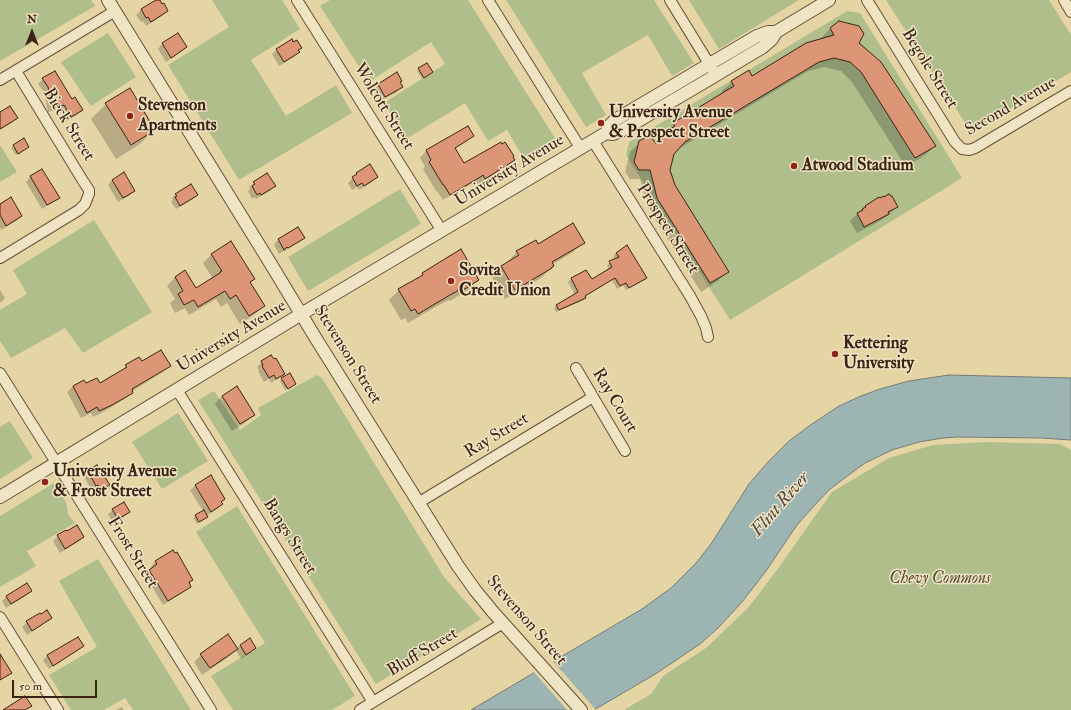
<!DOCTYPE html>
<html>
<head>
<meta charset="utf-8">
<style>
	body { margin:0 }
	#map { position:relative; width:1071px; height:710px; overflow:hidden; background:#e6d5a4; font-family:"IM FELL Double Pica",serif }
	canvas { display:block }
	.north { position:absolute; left:12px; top:12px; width:40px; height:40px; -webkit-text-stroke:3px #efe4c4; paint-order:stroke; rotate:0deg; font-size:11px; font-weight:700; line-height:16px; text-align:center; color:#3c2315 }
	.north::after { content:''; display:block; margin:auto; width:14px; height:18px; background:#3c2315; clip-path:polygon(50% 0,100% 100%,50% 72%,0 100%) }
	.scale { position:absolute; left:12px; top:680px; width:85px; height:18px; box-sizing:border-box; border:2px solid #3c2315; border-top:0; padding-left:5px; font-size:12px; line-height:14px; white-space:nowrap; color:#3c2315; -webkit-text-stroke:3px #efe4c4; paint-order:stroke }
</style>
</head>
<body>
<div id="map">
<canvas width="1071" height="710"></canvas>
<div class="north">N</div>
<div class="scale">50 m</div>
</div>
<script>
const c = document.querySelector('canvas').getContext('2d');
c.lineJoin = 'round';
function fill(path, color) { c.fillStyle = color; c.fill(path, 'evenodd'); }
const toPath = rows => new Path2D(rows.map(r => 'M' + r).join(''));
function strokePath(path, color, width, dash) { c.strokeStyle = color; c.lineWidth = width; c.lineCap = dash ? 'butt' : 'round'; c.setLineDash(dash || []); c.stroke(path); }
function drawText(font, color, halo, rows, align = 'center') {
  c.font = font + ' "IM FELL Double Pica",serif'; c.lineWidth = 3; c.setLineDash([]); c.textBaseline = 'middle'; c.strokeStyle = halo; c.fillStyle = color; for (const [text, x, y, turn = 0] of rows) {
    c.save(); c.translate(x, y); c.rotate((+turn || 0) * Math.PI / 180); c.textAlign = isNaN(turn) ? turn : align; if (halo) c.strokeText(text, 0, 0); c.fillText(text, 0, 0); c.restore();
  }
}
fill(toPath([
	[0,0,91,0,95,6,0,61],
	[212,0,282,0,300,29,251,60,286,116,336,85,352,113,239,180,168,65,229,27],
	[330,0,468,0,558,143,526,162,507,130,488,141,465,103,406,139,384,103,445,64,431,42,369,82,320,6],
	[506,0,654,0,694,63,672,76,648,35,582,73,606,115,586,127],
	[689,0,799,0,719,49],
	[886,0,1049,0,1071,35,1071,72,971,132],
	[847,11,860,13,962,178,730,320,626,155,629,142],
	[108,33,136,77,91,106,61,62],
	[0,145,17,172,0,182],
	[400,189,419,220,421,224,308,291,288,257],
	[94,220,152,312,83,353,65,328,11,358,0,341,0,310,27,294,13,270],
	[317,375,322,378,444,577,481,619,376,684,198,400,214,391,240,430,261,415,258,408],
	[178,413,208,461,162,489,132,442],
	[10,421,33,458,0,479,0,427],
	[986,442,1060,444,1071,450,1071,710,624,710,651,694,663,676,706,648,748,608,777,570,832,492,889,458,933,445],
	[54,483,66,502,68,514,75,523,27,551,36,566,0,587,0,516],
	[237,506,355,696,332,710,233,710,211,676,265,643,196,532],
	[98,559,191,710,133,710,125,698,104,710,71,710,49,675,97,647,59,581]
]), '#afbe8b');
const water = toPath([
	[949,375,1071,378,1071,440,1041,438,957,437,943,438,919,442,892,450,865,463,830,489,813,507,797,525,766,571,742,602,718,628,700,644,657,673,594,710,471,710,642,609,671,588,696,563,711,544,749,484,768,462,789,441,809,426,839,406,861,396,880,389,909,381,949,375]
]);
fill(water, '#9cb5b3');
strokePath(water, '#767b74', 1);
fill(toPath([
	[552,660,596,710,567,710,533,671]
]), '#e6d5a4');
fill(toPath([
	[159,0,167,11,162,16,146,26,143,21,141,22,136,15,141,10],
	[840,22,858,43,935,146,925,155,906,167,852,82,841,71,824,67,808,71,675,151,673,153,669,170,674,186,727,272,718,281,701,292,648,208,640,179,630,179,625,172,630,152,640,142,656,145,665,135,664,134,674,124,724,94,722,91,732,82,752,77,821,40,821,38,830,29],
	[178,35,186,47,181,52,166,62,158,49,162,44],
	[301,48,297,51,298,52,294,57,279,66,272,54,277,50],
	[419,69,429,74,422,79,417,71],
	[397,74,401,81,399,83,401,87,397,92,380,101,374,90,378,85],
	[43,79,72,100,82,110,77,115,66,121,59,109,48,112,44,92,38,84],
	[129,89,154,130,140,144,116,159,91,119,106,104],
	[0,114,16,118,12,123,0,130],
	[468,127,473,135,466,142,454,149,464,165,513,160,507,166,478,185,476,181,443,200,437,191,436,191,423,169,425,167,420,158,426,151],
	[24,139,26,149,16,155,11,148],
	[370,165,377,177,372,182,359,190,357,187,352,190,348,183,357,174],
	[42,170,59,198,54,202,42,209,26,182,30,177],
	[112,180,134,191,129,196,118,202,108,185],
	[254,183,274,186,270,191,256,199,255,197,252,199,248,191,250,189,249,187],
	[176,194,197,195,193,199,176,209,171,202,173,200,172,198],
	[0,205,21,216,16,221,1,230,0,227],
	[865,206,897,206,890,214,880,221,857,233,850,221],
	[298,228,304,238,299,242,283,252,282,252,279,254,274,245,278,240],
	[583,243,573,252,552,265,551,268,541,278,505,299,492,277,501,267,508,263,507,262,517,252,538,245],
	[616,253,645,278,642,281,626,290,623,285,617,289,612,280,584,296,585,298,582,301,556,312,554,308,557,305,575,295,568,282,571,279,586,271,591,281,609,270,607,265,610,262,616,260,613,256],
	[212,254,254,279,250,283,264,306,255,314,240,324,227,303,221,307,216,299,189,315,185,308,175,313,170,303,175,299,167,286,175,277,195,289,213,279,203,263],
	[423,274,478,280,468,290,450,301,449,300,439,305,408,323,405,318,401,320,389,300,399,290,417,279],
	[0,290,5,298,0,303],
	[142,362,170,366,164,371,131,392,132,392,126,398,105,411,93,417,91,413,81,418,67,392,73,386,86,385,99,385,120,372,126,366],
	[262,362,284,374,279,378,271,383,269,379,264,382,258,371,259,370,257,367],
	[282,379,293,386,285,390,280,381],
	[222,396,254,415,246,422,232,431,215,404],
	[89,471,108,484,104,489,96,494,93,489,91,489,85,479,86,478,84,476],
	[210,476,224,499,221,503,222,504,217,509,206,516,207,517,205,519,197,524,193,518,203,511,190,490,195,486],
	[113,510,129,512,124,517,113,523,108,514],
	[58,536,83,537,78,542,60,553,53,541],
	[173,551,191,580,188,583,190,586,185,591,163,605,145,575,152,569,151,567,155,562],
	[27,584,31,591,26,596,6,608,2,601,6,597],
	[51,617,46,622,27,635,22,627,27,622],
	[78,638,83,646,79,649,49,669,43,660,47,656],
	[240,645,255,648,250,653,241,659,236,650,230,656,202,675,194,662,204,652,237,649],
	[122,707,124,710,116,710]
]), '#0003');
const building = toPath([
	[156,0,160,0,162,4,164,3,168,11,151,22,148,17,146,18,141,9,156,0],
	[839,21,859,26,864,34,859,43,881,62,936,146,915,158,861,72,850,62,834,58,819,62,685,142,674,154,670,170,675,185,729,272,710,283,657,198,650,170,639,170,634,162,639,141,650,135,656,144,669,130,675,126,673,123,734,86,731,81,749,70,752,76,806,43,834,35,830,28,839,21],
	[178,33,187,47,171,58,162,43,178,33],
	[292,39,293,42,297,40,302,48,298,50,300,52,284,62,276,49,292,39],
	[427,63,433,72,424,78,418,68,427,63],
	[55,71,72,99,75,97,83,110,71,117,64,105,53,108,48,87,42,78,55,71],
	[397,72,402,81,400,82,403,87,385,97,378,84,397,72],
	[130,88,155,130,131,145,105,103,130,88],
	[10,106,18,118,0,129,0,112,10,106],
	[468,126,474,136,455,148,464,163,501,142,502,144,505,142,514,156,513,157,515,160,485,179,483,175,482,176,450,195,444,185,443,185,429,162,431,160,426,150,468,126],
	[24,138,29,147,18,154,13,145,24,138],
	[370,164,378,177,364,186,362,183,357,186,352,177,357,174,356,173,370,164],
	[42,169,60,198,47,205,30,176,42,169],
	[124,172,135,191,123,198,112,180,124,172],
	[267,173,276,186,261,195,260,193,257,195,252,186,255,184,253,182,267,173],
	[191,184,198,195,180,206,175,197,177,196,175,194,191,184],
	[889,194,891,196,892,196,898,207,888,212,889,214,864,227,857,213,863,210,862,209,866,207,865,206,879,197,880,198,884,196,884,197,889,194],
	[11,197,22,216,6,226,0,215,0,204,11,197],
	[573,223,585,243,552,262,554,266,552,267,552,268,515,290,501,266,519,255,516,251,536,240,538,244,573,223],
	[298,227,305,238,288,248,287,247,284,250,278,239,298,227],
	[231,241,255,279,250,282,265,306,249,316,236,295,230,299,225,291,198,307,194,300,184,305,178,294,183,291,175,277,185,270,196,288,220,273,220,272,222,271,211,254,231,241],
	[627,245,647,278,629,288,626,283,620,286,615,278,585,296,586,298,559,310,556,305,578,292,571,278,586,270,592,279,612,267,609,261,619,257,616,253,627,245],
	[461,249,479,280,460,292,459,290,450,295,418,314,415,309,411,311,398,289,423,275,422,273,461,249],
	[161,350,171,366,132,389,133,393,112,405,99,411,97,407,87,413,73,386,84,380,86,383,97,378,100,383,127,367,125,365,139,357,142,361,161,350],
	[271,355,274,359,276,358,285,374,276,379,274,375,269,378,262,366,263,365,261,361,271,355],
	[290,373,296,384,288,389,281,378,290,373],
	[237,386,255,415,240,424,222,396,237,386],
	[97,465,110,485,101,490,98,485,96,486,89,473,90,473,88,470,97,465],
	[211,475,225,499,221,502,223,504,211,512,195,485,211,475],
	[124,502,130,512,118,519,112,509,124,502],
	[204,510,208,517,199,522,195,515,204,510],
	[77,525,84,537,65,549,57,535,66,530,67,531,77,525],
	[173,550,175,553,177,552,190,575,193,580,189,582,191,587,168,601,149,570,157,564,155,561,173,550],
	[27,583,32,591,11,604,6,596,27,583],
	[47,610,52,618,32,631,26,621,40,613,41,614,47,610],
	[228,634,238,649,210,668,200,654,228,634],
	[78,637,84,646,53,666,47,655,78,637],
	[250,638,256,648,246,655,240,645,250,638],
	[0,654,12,673,0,680,0,654],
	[25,696,32,706,25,710,3,710,25,696]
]);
fill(building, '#dd9675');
strokePath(building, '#3c2315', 1);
const minor = toPath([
	[297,0,442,231],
	[488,0,581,149],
	[670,0,716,75],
	[867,0,955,142,962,149,969,150,975,148,1071,91],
	[1064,0,1071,12],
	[0,80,115,11],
	[593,141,690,296,701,316,706,328,708,337],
	[0,258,79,210,85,204,89,194,89,190,83,181,16,71],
	[576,368,625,451],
	[0,373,211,710],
	[177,390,373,702],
	[418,503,593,397],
	[0,617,58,710],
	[360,710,503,623]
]);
const tertiary = toPath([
	[108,0,269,261,315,337,458,566,475,590,493,612,581,710],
	[606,133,610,125,615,120,757,36,768,32,776,32],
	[0,497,318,304,606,133,613,134,621,131,701,84,763,47,772,39,776,32,829,0]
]);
strokePath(minor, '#665039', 12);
strokePath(tertiary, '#665039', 14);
strokePath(minor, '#efe4c4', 10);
strokePath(tertiary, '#efe4c4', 12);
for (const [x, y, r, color] of [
	[130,116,4,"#8f2418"],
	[601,123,4,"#8f2418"],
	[794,166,4,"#8f2418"],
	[451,281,4,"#8f2418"],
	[835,354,4,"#8f2418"],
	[45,482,4,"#8f2418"]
]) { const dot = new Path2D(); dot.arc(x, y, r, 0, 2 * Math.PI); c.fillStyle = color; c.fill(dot); strokePath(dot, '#efe4c4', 1.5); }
drawText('17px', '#3c2315', '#efe4c4', [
	["Begole Street",929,69,58],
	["Wolcott Street",383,107,58],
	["Second Avenue",1011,107,-30],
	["Bieck Street",68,125,58],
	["University Avenue",510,171,-31],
	["Prospect Street",667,229,58],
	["University Avenue",232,337,-31],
	["Stevenson Street",347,355,58],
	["Ray Court",614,401,59],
	["Ray Street",497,436,-31],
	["Bangs Street",289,537,58],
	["Frost Street",132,553,58],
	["Stevenson Street",526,621,49],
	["Bluff Street",423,653,-31]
]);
drawText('bold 17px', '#3c2315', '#efe4c4', [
	["Stevenson",138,106],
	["Apartments",138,126],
	["University Avenue",609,113],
	["& Prospect Street",609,133],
	["Atwood Stadium",802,166],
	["Sovita",459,271],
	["Credit Union",459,291],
	["Kettering",843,344],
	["University",843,364],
	["University Avenue",53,472],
	["& Frost Street",53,492]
], 'left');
drawText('italic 17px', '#594a32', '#efe4c4', [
	["Chevy Commons",940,579]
]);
drawText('italic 18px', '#54483c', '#efe4c4', [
	["Flint River",781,505,-49]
]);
</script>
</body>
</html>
